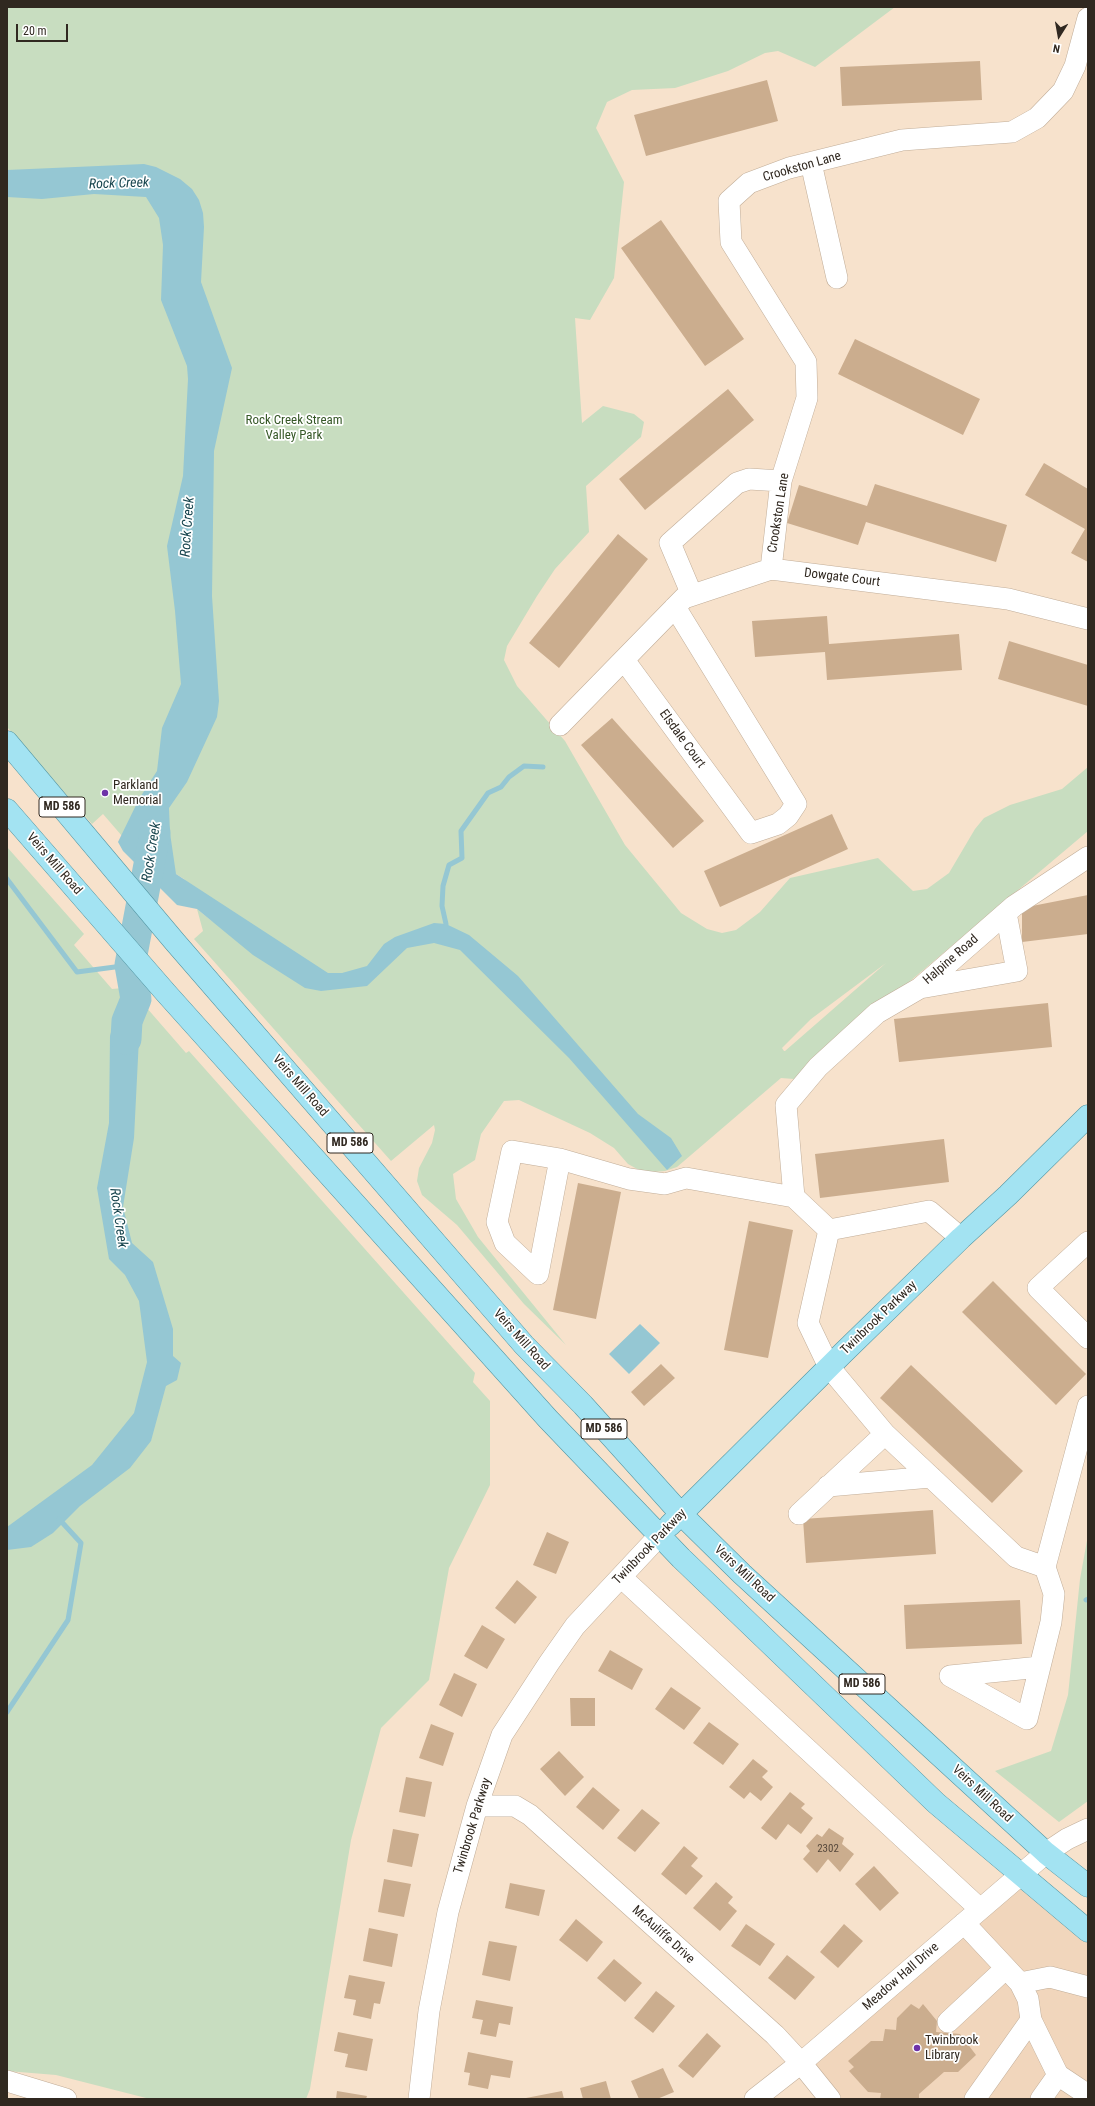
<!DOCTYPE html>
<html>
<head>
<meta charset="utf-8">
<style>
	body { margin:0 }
	#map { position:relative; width:1095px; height:2106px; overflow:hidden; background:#f7e2cc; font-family:"Roboto Condensed",sans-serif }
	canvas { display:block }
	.frame { position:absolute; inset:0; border:8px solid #302820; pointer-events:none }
	.north { position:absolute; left:1039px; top:16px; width:40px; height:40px; -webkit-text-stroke:3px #fff; paint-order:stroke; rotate:191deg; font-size:11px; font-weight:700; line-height:16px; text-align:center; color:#302820 }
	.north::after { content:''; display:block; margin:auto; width:14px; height:18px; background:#302820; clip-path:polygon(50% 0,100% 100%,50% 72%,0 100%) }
	.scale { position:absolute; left:16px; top:24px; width:52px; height:18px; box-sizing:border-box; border:2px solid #302820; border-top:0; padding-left:5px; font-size:12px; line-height:14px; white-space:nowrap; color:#302820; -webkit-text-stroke:3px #fff; paint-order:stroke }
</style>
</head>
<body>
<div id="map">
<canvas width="1095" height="2106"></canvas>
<div class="frame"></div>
<div class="north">N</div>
<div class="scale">20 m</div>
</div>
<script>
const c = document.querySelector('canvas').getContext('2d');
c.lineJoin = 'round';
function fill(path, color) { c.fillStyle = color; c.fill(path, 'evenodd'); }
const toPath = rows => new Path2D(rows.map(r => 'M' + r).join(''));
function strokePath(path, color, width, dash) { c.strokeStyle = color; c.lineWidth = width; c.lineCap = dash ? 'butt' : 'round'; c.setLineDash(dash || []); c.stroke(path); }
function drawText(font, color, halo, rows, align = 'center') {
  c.font = font + ' "Roboto Condensed",sans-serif'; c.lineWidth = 3.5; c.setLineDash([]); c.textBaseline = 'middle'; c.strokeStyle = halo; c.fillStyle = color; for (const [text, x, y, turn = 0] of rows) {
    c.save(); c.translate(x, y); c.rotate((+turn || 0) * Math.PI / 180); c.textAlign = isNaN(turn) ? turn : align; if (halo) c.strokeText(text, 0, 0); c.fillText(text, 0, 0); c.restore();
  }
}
fill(toPath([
	[1021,1875,1088,1931,1088,2099,830,2099,801,2063]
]), '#f1d6bc');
fill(toPath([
	[7,7,895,7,815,67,778,51,765,53,728,71,675,88,632,90,607,102,596,128,624,182,614,278,590,320,575,318,582,423,603,406,634,414,644,422,641,437,586,486,589,532,555,569,537,596,507,646,504,660,517,686,565,741,625,845,681,913,707,929,722,933,736,930,760,912,790,878,878,858,913,891,927,889,949,873,975,829,984,818,1010,805,1062,789,1088,767,1088,831,794,1079,781,1078,677,1167,665,1171,653,1172,639,1170,628,1164,614,1148,590,1133,519,1100,504,1101,481,1134,475,1160,453,1174,456,1199,478,1237,566,1345,524,1304,457,1225,422,1195,417,1181,419,1168,432,1143,435,1130,434,1125,391,1161,194,939,203,931,197,909,213,922,184,879,176,874,131,817,122,836,103,814,92,824,7,727],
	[886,963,785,1051,784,1051,782,1048,811,1019],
	[7,847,84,934,74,945,112,989,123,988,120,998,142,1022,146,1007,186,1053,189,1051,475,1373,473,1382,490,1401,490,1485,449,1568,429,1680,381,1728,351,1840,310,2089,306,2099,150,2099,56,2075,7,2071],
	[1088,1535,1088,1801,1059,1822,995,1771,1051,1751,1068,1695,1080,1579]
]), '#c8ddc0');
fill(toPath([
	[144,164,156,167,180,179,192,189,199,200,203,213,204,227,201,282,232,368,214,451,212,596,219,701,217,717,187,782,169,808,170,833,176,874,328,973,342,973,367,966,384,944,395,937,434,923,446,924,469,935,518,976,638,1114,671,1138,682,1156,667,1170,569,1058,460,950,434,943,407,948,367,986,321,991,305,988,253,955,197,909,177,905,123,851,118,842,139,799,157,771,162,728,181,684,175,611,167,546,183,476,188,379,187,366,161,300,163,245,159,218,146,197,94,194,42,199,7,197,7,170],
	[123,988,146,1007,139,1038,134,1138,123,1207,132,1243,153,1262,173,1329,173,1356,181,1363,177,1380,166,1386,151,1441,130,1468,80,1506,53,1533,31,1547,7,1550,7,1527,92,1465,134,1413,147,1362,139,1301,125,1275,109,1259,97,1188,109,1123,110,1036],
	[640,1324,660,1343,629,1374,609,1354]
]), '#95c7d3');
strokePath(toPath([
	[7,879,77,972,130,965],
	[446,924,442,906,443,886,449,865,462,858,461,831,488,793,501,787,509,777,524,766,543,767],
	[1086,1600,1088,1599],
	[7,1712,68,1620,81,1543,59,1519]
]), '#95c7d3', 5);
strokePath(toPath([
	[126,1039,127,1021,136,999,130,965,155,833]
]), '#95c7d3', 31);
fill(toPath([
	[980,61,982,100,842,106,840,67],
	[767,80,778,121,646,156,634,115],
	[661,220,744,339,705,366,621,248],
	[855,339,980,399,963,435,838,374],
	[728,389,754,420,645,510,619,479],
	[1044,463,1088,489,1088,562,1071,553,1085,529,1025,495],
	[875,484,1007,525,996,562,866,522,858,545,787,523,799,485,867,506],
	[618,534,648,559,559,668,529,643],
	[827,616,829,644,959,634,962,670,827,680,825,652,755,657,752,621],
	[1009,641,1088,665,1088,706,998,679],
	[612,718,704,821,673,848,581,745],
	[832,814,848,849,720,907,704,871],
	[1088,895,1088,934,1022,942,1022,908],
	[1048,1003,1052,1047,899,1062,894,1019],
	[944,1139,949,1182,820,1198,815,1154],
	[578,1183,621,1192,596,1319,553,1310],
	[749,1221,793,1230,768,1358,724,1350],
	[993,1281,1086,1374,1056,1405,962,1312],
	[661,1364,675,1378,644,1406,631,1392],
	[911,1365,1023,1471,992,1503,880,1398],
	[933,1510,936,1554,806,1563,803,1519],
	[547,1532,569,1542,556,1574,533,1565],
	[517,1580,537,1597,515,1624,495,1608],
	[1020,1600,1022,1644,906,1649,904,1605],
	[482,1625,505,1639,487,1669,464,1656],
	[610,1650,643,1669,632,1690,598,1671],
	[454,1673,477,1684,462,1717,439,1705],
	[671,1687,701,1708,684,1730,655,1709],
	[570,1698,595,1698,595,1726,571,1726],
	[709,1722,739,1744,723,1765,693,1743],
	[431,1724,454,1733,443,1766,419,1758],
	[559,1751,584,1777,565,1796,540,1769],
	[753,1759,768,1771,762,1777,773,1787,761,1801,750,1792,744,1799,729,1787],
	[406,1777,432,1782,425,1817,399,1812],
	[593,1787,620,1810,603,1830,576,1807],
	[790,1792,805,1804,801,1808,813,1818,801,1834,788,1824,776,1840,761,1828],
	[642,1809,660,1823,635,1852,617,1838],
	[829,1828,844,1838,842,1844,854,1854,840,1872,828,1859,817,1873,803,1859,810,1851,806,1846,817,1834,822,1837],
	[393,1829,419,1834,412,1867,387,1862],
	[684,1846,698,1858,691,1866,703,1876,686,1895,661,1874],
	[874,1866,899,1893,880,1911,855,1884],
	[384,1879,411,1884,404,1917,378,1912],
	[716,1882,733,1897,728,1903,737,1911,720,1931,693,1908],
	[510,1883,545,1890,539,1916,505,1908],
	[576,1919,603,1942,587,1962,559,1940],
	[746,1924,775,1944,760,1966,731,1946],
	[844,1924,863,1941,838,1968,820,1952],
	[369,1928,398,1934,392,1967,363,1961],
	[489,1941,517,1946,510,1981,482,1975],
	[787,1955,815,1977,795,2000,768,1978],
	[614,1959,642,1983,625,2002,597,1978],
	[349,1975,385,1982,380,2004,374,2003,371,2019,353,2015,356,2000,344,1998],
	[656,1991,675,2006,653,2033,634,2018],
	[476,2000,513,2007,510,2025,499,2023,496,2037,480,2034,483,2020,472,2018],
	[911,2004,919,2009,923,2004,937,2021,936,2032,960,2034,976,2055,958,2072,944,2072,919,2094,919,2099,880,2099,881,2093,868,2092,849,2071,854,2067,848,2061,871,2041,883,2041,885,2029,896,2030,897,2018],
	[338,2032,373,2039,367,2071,345,2067,348,2054,334,2051],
	[707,2033,721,2046,693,2078,678,2066],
	[468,2052,513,2061,510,2078,491,2075,488,2089,468,2085,470,2073,464,2072],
	[663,2068,674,2092,657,2099,639,2099,631,2081],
	[606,2081,611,2099,583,2099,580,2088],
	[337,2091,367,2096,366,2099,336,2099],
	[562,2091,564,2099,526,2099,526,2098]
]), '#cbad8e');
const minor = toPath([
	[811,163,837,278],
	[771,569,781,481,807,398,806,362,731,242,729,201,749,183,789,168,902,140,1012,132,1037,118,1063,91,1075,66,1088,18],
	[692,595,670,543,737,483,749,479,781,481],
	[624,660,751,833,778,824,788,816,796,804,675,607],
	[560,725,684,598,771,569,1008,599,1088,619],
	[920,988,1017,971,1006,913],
	[560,1159,512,1151,497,1222,505,1243,538,1274,560,1159,629,1179,665,1184,686,1178,794,1197,829,1230],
	[794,1197,786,1105,818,1067,877,1013,920,988,1014,906,1088,857],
	[1088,1242,1038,1288,1088,1338],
	[885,1434,829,1367,808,1323,829,1230,929,1211,961,1238],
	[828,1486,931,1477],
	[799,1514,885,1434,1016,1557,1045,1567,1088,1406],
	[621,1577,980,1909],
	[950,1676,1027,1719,1051,1622,1054,1594,1045,1567],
	[950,1676,1040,1667],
	[477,1806,515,1806,530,1815,775,2035,801,2063,830,2099],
	[964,1923,1020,1983,1028,1999,1031,2020],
	[1020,1983,1050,1977,1088,1987],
	[948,2022,1005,1969],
	[7,2081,66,2099],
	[419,2099,429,2011,448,1912,477,1806,502,1735,549,1663,575,1626,660,1535],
	[755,2099,801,2063,1046,1853,1067,1839,1088,1829],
	[975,2099,1031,2020,1058,2075,1088,2095],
	[1041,2099,1058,2075]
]);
const major = toPath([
	[7,742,175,942,524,1345,583,1405,681,1514,742,1574,1046,1853,1088,1886],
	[7,810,166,993,548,1419,681,1558,936,1803,1088,1931],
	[670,1525,844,1352,961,1238,1008,1195,1088,1116]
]);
strokePath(minor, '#c1ad98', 22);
strokePath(major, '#5396a3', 23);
strokePath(minor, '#fff', 21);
strokePath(major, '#a3e3f2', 22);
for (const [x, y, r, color] of [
	[105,793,4,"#6e32a8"],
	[917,2048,4,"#6e32a8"]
]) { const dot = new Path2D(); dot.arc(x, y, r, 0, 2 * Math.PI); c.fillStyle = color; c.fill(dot); strokePath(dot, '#fff', 1.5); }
drawText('11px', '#57493c', null, [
	["2302",828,1849]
]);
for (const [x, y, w] of [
	[62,807,46],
	[350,1143,46],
	[604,1429,46],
	[862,1684,46]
]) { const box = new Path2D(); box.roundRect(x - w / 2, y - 10, w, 20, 3); c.fillStyle = '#fff'; c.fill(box); strokePath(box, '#302820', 1); }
drawText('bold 12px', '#302820', null, [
	["MD 586",62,807],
	["MD 586",350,1143],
	["MD 586",604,1429],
	["MD 586",862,1684]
]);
drawText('13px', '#302820', '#fff', [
	["Crookston Lane",802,167,-16],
	["Crookston Lane",779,513,-81],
	["Dowgate Court",842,578,7],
	["Elsdale Court",682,739,54],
	["Veirs Mill Road",54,864,49],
	["Halpine Road",951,960,-41],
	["Veirs Mill Road",300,1086,49],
	["Twinbrook Parkway",879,1318,-44],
	["Veirs Mill Road",521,1340,48],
	["Twinbrook Parkway",650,1547,-46],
	["Veirs Mill Road",744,1574,43],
	["Veirs Mill Road",982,1794,43],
	["Twinbrook Parkway",473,1826,-73],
	["McAuliffe Drive",663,1935,42],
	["Meadow Hall Drive",901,1977,-41]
]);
drawText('13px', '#355726', '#fff', [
	["Rock Creek Stream",294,421],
	["Valley Park",294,436]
]);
drawText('13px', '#302820', '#fff', [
	["Parkland",113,786],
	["Memorial",113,801],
	["Twinbrook",925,2041],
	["Library",925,2056]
], 'left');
drawText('italic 14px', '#18454e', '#fff', [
	["Rock Creek",119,184,-2],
	["Rock Creek",188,527,-86],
	["Rock Creek",152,852,-81],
	["Rock Creek",118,1218,82]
]);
</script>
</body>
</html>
